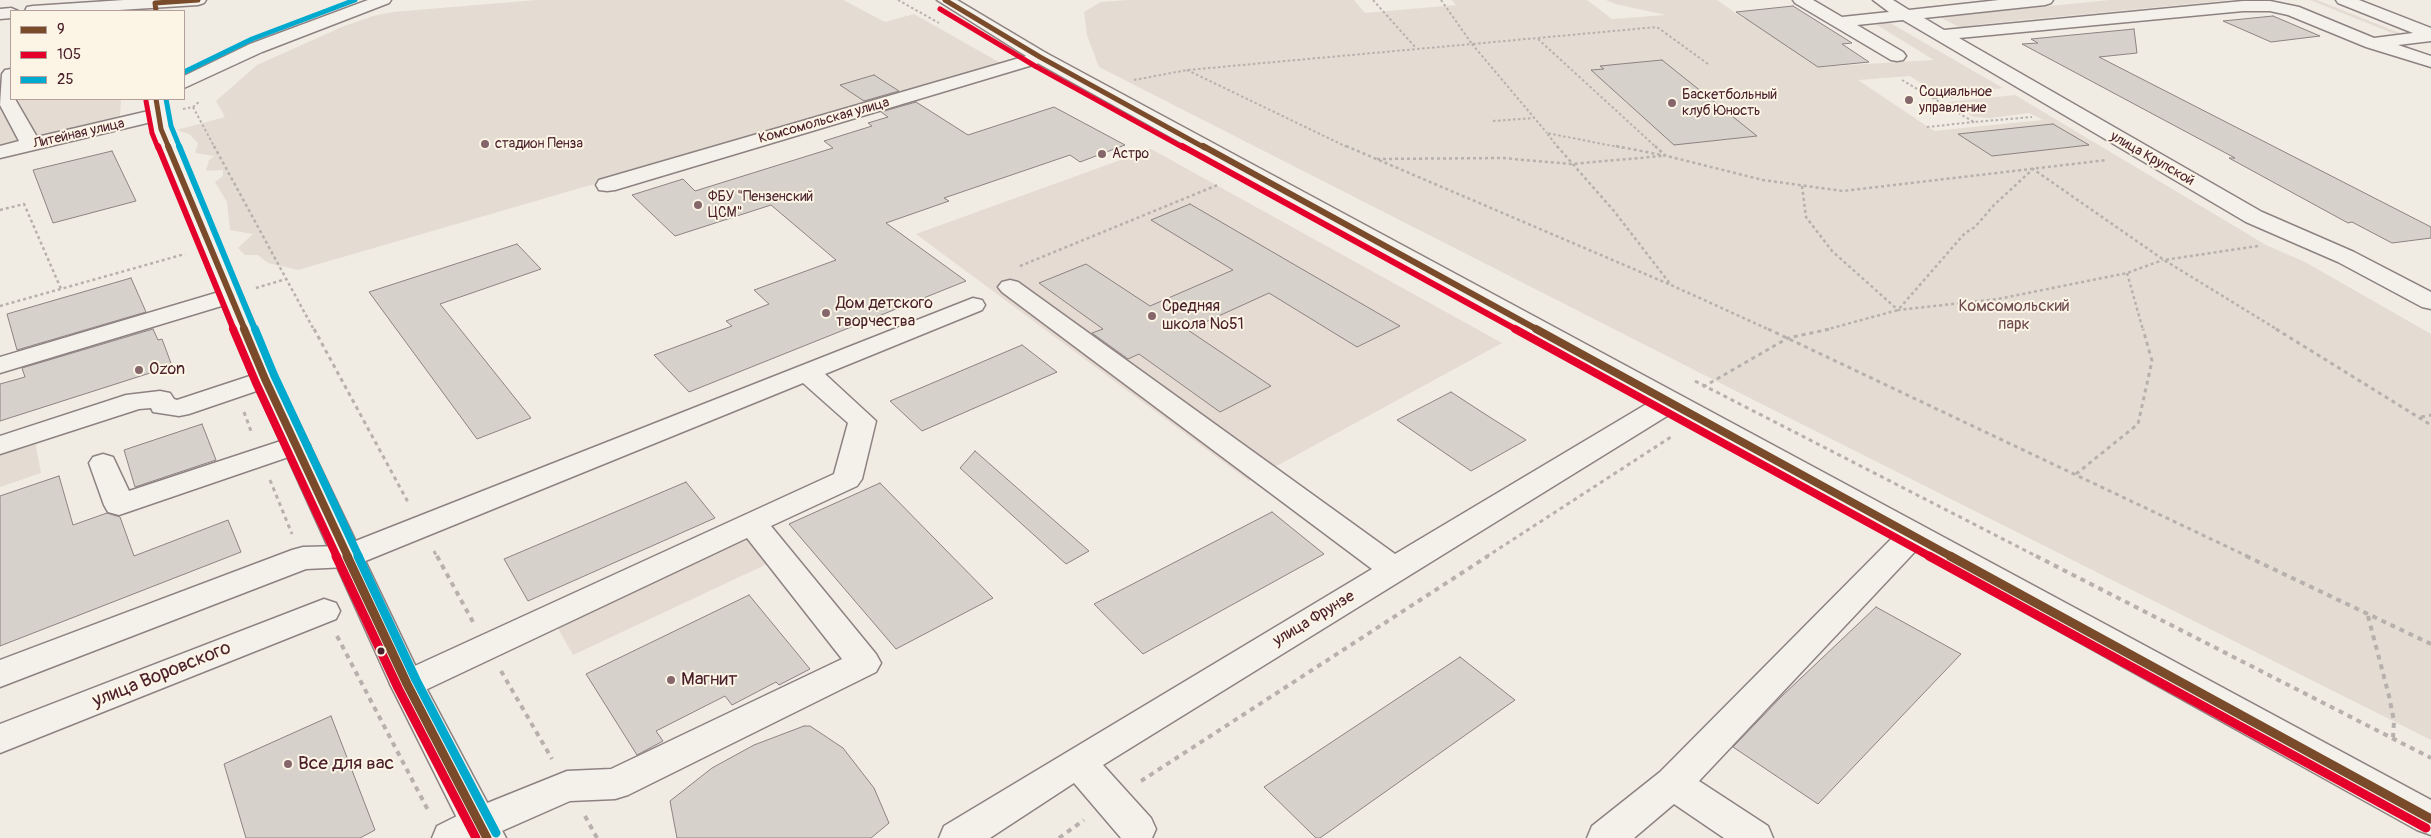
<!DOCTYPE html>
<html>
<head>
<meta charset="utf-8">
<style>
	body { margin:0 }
	#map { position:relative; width:2431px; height:838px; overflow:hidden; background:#f0ebe3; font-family:Pangolin,sans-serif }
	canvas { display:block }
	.legend { position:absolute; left:10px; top:10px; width:175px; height:90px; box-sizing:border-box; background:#fcf5e5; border:1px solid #b59f9b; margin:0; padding:6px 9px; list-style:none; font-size:15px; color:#4a1f2b }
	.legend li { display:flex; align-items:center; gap:10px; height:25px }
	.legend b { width:25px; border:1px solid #b59f9b }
</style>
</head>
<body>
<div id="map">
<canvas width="2431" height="838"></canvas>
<ul class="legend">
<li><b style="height:6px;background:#7a4b2a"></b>9</li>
<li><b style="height:6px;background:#e4002b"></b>105</li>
<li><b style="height:6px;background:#00a9ce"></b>25</li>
</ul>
</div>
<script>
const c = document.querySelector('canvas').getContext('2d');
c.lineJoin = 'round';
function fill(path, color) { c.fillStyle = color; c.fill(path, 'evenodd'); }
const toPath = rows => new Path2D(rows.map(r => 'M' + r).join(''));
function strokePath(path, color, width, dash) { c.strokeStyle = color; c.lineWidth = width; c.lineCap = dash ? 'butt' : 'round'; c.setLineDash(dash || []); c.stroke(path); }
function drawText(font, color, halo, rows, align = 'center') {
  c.font = font + ' Pangolin,sans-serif'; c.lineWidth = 4; c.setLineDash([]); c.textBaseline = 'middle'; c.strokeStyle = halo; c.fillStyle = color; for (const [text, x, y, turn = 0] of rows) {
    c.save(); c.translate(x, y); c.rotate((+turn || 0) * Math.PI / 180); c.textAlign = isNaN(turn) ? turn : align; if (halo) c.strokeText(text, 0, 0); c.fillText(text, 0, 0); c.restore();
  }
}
fill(toPath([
	[1151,149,1502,343,1249,481,916,234],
	[745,537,767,564,573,655,555,623]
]), '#e6dbd2');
fill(toPath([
	[537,0,843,0,885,22,914,14,1004,65,298,270,268,263,258,255,245,255,238,248,253,234,230,230,227,202,215,182,223,176,223,170,206,171,209,160,215,156,195,153,198,143,189,134,177,130,225,117,216,101,257,65,342,27,373,16,393,12],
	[1128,0,1354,0,1365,13,1456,5,1452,0,1587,0,1612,19,1666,15,1615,4,1606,0,1717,0,1744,19,1760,17,1818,67,1934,60,1877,25,1885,20,2003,88,1940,96,1910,76,1858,80,1934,131,2043,120,2029,113,1990,118,1974,117,1948,102,2015,95,2266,245,2305,262,2431,334,2431,740,1716,381,1099,67,1087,35,1084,12,1101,2],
	[2110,0,2231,0,1982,24,1961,28,1940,17],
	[2310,0,2317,0,2402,34,2392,33],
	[11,87,11,99,121,99,120,116,116,121,0,148,0,103],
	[35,441,41,473,0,487,0,453]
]), '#e4dbd2');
const building = toPath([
	[1793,6,1852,43,1842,44,1869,62,1818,67,1736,12,1793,6],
	[2273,16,2320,36,2271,42,2223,21,2273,16],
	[2134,29,2137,53,2099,57,2431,227,2431,238,2392,243,2352,222,2348,223,2229,158,2235,158,2022,44,2038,43,2031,39,2134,29],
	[1662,60,1757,136,1674,145,1591,70,1604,69,1600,66,1662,60],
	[874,75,899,91,864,101,840,85,874,75],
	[916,102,968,135,1054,107,1125,145,1080,162,1070,155,944,198,949,201,886,223,966,281,689,392,654,355,732,326,726,321,769,304,754,290,836,260,771,205,675,236,632,195,683,179,695,191,833,148,824,141,872,126,868,123,888,117,881,112,916,102],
	[2053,124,2089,145,1992,156,1958,134,2053,124],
	[112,151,136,201,53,223,33,170,112,151],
	[1190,204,1400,326,1357,347,1269,293,1188,330,1271,386,1220,412,1139,354,1128,359,1092,333,1103,329,1039,283,1086,264,1150,306,1233,270,1151,220,1190,204],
	[517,244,541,269,440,304,531,418,477,439,369,292,517,244],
	[131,278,146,312,17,350,7,314,131,278],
	[153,329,158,340,162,339,172,366,0,421,0,384,25,377,22,368,153,329],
	[1022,345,1057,372,922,431,890,401,1022,345],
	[1451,392,1488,416,1526,440,1471,471,1397,420,1451,392],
	[202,424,216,460,135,487,124,450,202,424],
	[975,451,1089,551,1066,564,960,468,975,451],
	[59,476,73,525,107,513,120,517,134,556,228,520,241,552,0,646,0,496,59,476],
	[686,482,715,518,528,601,504,559,686,482],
	[880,483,993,598,896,649,789,524,880,483],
	[1272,512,1324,554,1143,654,1094,604,1272,512],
	[749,595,810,669,779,685,776,682,732,705,725,696,656,731,663,741,637,755,586,674,749,595],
	[1876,607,1961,654,1818,804,1733,747,1782,696,1876,607],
	[1460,657,1515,700,1320,838,1316,838,1264,787,1460,657],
	[331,716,375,830,360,838,246,838,224,764,331,716],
	[804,726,810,726,843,748,874,788,889,823,871,838,677,838,670,801,712,768,754,745,804,726]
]);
fill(building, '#d7d1cc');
strokePath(building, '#8d8281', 1);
const minor = toPath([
	[368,0,391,0,389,3,262,52,184,88,184,76,250,44,368,0],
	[1793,0,1813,0,1842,17,1889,12,1873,0,1893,0,1909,10,1999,0,2053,0,2051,3,2045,5,1924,18,1944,30,2243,1,2270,1,2299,7,2374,38,2413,33,2338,3,2336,0,2359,0,2431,28,2431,41,2398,45,2431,56,2431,67,2366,47,2288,15,2270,11,2243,11,1959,38,2262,212,2354,252,2431,292,2431,309,2422,307,2338,262,2246,222,1903,20,1857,25,1903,52,1906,56,1903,60,1897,61,1891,60,1795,3,1793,0],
	[1040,52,1046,53,1049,57,1046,61,615,190,607,191,599,190,596,185,599,180,1040,52],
	[11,69,11,99,15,99,37,137,157,109,164,111,167,115,164,119,0,158,0,146,19,141,0,105,2,74,5,70,11,69],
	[1010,280,1018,282,1395,554,1660,396,1670,394,1680,396,1684,402,1680,408,1103,765,1151,818,1156,829,1152,838,1121,838,1074,783,990,838,939,838,944,826,1372,569,1002,292,998,287,1002,282,1010,280],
	[229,289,238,291,241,296,238,301,0,373,0,357,229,289],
	[973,298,982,300,985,305,982,310,825,374,876,421,862,479,857,486,771,526,876,654,881,663,876,672,628,795,615,799,570,801,486,838,432,838,437,826,465,812,567,771,611,769,842,659,747,538,419,693,407,697,395,693,390,684,395,675,834,474,848,423,803,383,358,564,347,567,306,569,0,687,0,660,292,550,303,547,343,546,973,298],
	[265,371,274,373,278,379,274,385,189,414,179,416,153,412,151,408,139,409,0,454,0,436,126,395,160,391,170,393,174,399,177,400,265,371],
	[296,436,306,439,310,445,306,451,119,515,108,512,104,505,89,463,93,457,103,454,113,457,129,491,296,436],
	[1913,525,1924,528,1928,535,1924,542,1699,781,1768,826,1773,838,1724,838,1674,804,1634,838,1587,838,1592,826,1660,772,1902,528,1913,525],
	[324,599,336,603,340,611,336,619,0,753,0,724,324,599]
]);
const major = toPath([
	[124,0,206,0,204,3,198,5,103,11,25,11,27,7,33,6,124,0],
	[937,0,957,0,1046,53,2431,800,2431,835,2417,830,1034,61,937,0],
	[11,8,18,11,11,11,11,18,0,19,0,9,11,8],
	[147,99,165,99,171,129,278,379,424,684,506,838,467,838,390,684,252,379,151,129,147,99]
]);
strokePath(minor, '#8d8281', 3);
strokePath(major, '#8d8281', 3);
strokePath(toPath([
	[898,0,939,23],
	[1373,0,1416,48],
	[1441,0,1472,44,1657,27,1708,64],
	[1538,39,1657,148],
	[1187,70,1349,148],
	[1134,80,1187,70,1472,44,1547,133],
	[1902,80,1974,122,2032,117],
	[1935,98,1991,93],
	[193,107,215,148],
	[183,109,193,107,200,101],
	[1493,121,1534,118],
	[1927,127,1974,122],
	[1558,148,1547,133,1623,148]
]), '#b7b0ad', 2, [2.5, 2.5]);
strokePath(toPath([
	[214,146,314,330],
	[1346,146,1671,285],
	[1557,146,1614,211,1671,285,1770,330],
	[1616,146,1667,156,1763,180,1843,191,2107,160],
	[1655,146,1666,156],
	[1377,159,1502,158,1571,164,1662,156],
	[1802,186,1806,217,1832,251,1898,310,1998,299,2127,273,2163,260],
	[0,210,24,204,61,289],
	[2258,246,2164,260,2278,330],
	[1020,266,1220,184],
	[2127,273,2143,330],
	[256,288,286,279],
	[0,306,185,254],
	[1825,330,1898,310,1965,233,1975,227,1994,205,2033,169,2164,260]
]), '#b7b0ad', 2.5, [3, 3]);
strokePath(toPath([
	[314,329,409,504],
	[1768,329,2249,557],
	[2276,329,2431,425],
	[1695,381,2038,557],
	[1703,387,1788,338,1830,329],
	[244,412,252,434],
	[2421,417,2431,415],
	[2076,474,2138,424,2152,361,2143,329],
	[270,480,292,534],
	[434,551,437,557],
	[1486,557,1674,435]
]), '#b7b0ad', 3, [4, 4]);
strokePath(toPath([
	[437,556,473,622],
	[2036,556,2431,758],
	[2246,556,2431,644],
	[2368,616,2389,696,2394,721,2393,737],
	[337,636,429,812],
	[501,671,552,759],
	[1141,781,1488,556],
	[585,816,597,838],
	[1059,838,1084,820]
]), '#b7b0ad', 4, [5, 5]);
fill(minor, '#f4f1eb');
fill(major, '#f4f1eb');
strokePath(toPath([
	[945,0,1040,57,1205,148],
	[156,11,155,3,198,0],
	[156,99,161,129,169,148]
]), '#7a4b2a', 5);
strokePath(toPath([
	[168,146,245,330],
	[1203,146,1538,330]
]), '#7a4b2a', 6);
strokePath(toPath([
	[244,329,265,379,348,557],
	[1536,329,1952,557]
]), '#7a4b2a', 8);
strokePath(toPath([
	[347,556,407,684,487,838],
	[1950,556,2431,819]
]), '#7a4b2a', 9);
strokePath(toPath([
	[940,9,1035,66,1184,148],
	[146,101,152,133,158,148]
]), '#e4002b', 5);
strokePath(toPath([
	[158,146,234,330],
	[1182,146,1517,330]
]), '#e4002b', 6);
strokePath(toPath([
	[233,329,256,383,337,557],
	[1515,329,1931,557]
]), '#e4002b', 8);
strokePath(toPath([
	[336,556,398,688,476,838],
	[1929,556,2426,828]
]), '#e4002b', 9);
strokePath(toPath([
	[184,72,252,39,355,0],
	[166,99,171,126,180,148]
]), '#00a9ce', 5);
strokePath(toPath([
	[179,146,255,330]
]), '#00a9ce', 6);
strokePath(toPath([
	[255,329,274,375,359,557]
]), '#00a9ce', 8);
strokePath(toPath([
	[358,556,416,680,496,833]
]), '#00a9ce', 9);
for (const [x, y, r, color] of [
	[1909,100,5,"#84666b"],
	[1672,103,5,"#84666b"],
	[485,144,5,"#84666b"],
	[1102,154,5,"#84666b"],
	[698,205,5,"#84666b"],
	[826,313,5,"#84666b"],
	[1152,316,5,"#84666b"],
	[139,370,5,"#84666b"],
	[381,651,4.5,"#4a1f2b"],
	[671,680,5,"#84666b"],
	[288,764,5,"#84666b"]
]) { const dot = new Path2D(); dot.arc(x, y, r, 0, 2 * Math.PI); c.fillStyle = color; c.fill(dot); strokePath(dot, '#fcf5e5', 2); }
drawText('14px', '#4a1f2b', '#fcf5e5', [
	["Социальное",1919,92],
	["управление",1919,108],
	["Баскетбольный",1682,95],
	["клуб Юность",1682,111],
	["стадион Пенза",495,144],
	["Астро",1112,154],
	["ФБУ \"Пензенский",708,197],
	["ЦСМ\"",708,213]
], 'left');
drawText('14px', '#4a1f2b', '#fcf5e5', [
	["Комсомольская улица",824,121,-16],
	["Литейная улица",79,134,-13],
	["улица Крупской",2152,159,30]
]);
drawText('16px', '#4a1f2b', '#fcf5e5', [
	["Дом детского",836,304],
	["творчества",836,322],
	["Средняя",1162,307],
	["школа №51",1162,325],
	["Ozon",149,370]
], 'left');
drawText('16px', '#6e4b51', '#fcf5e5', [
	["Комсомольский",2014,307],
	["парк",2014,325]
]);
drawText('16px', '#4a1f2b', '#fcf5e5', [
	["улица Фрунзе",1314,619,-31]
]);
drawText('19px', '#4a1f2b', '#fcf5e5', [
	["улица Воровского",162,675,-22]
]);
drawText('19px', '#4a1f2b', '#fcf5e5', [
	["Магнит",681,680],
	["Все для вас",298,764]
], 'left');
</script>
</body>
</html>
